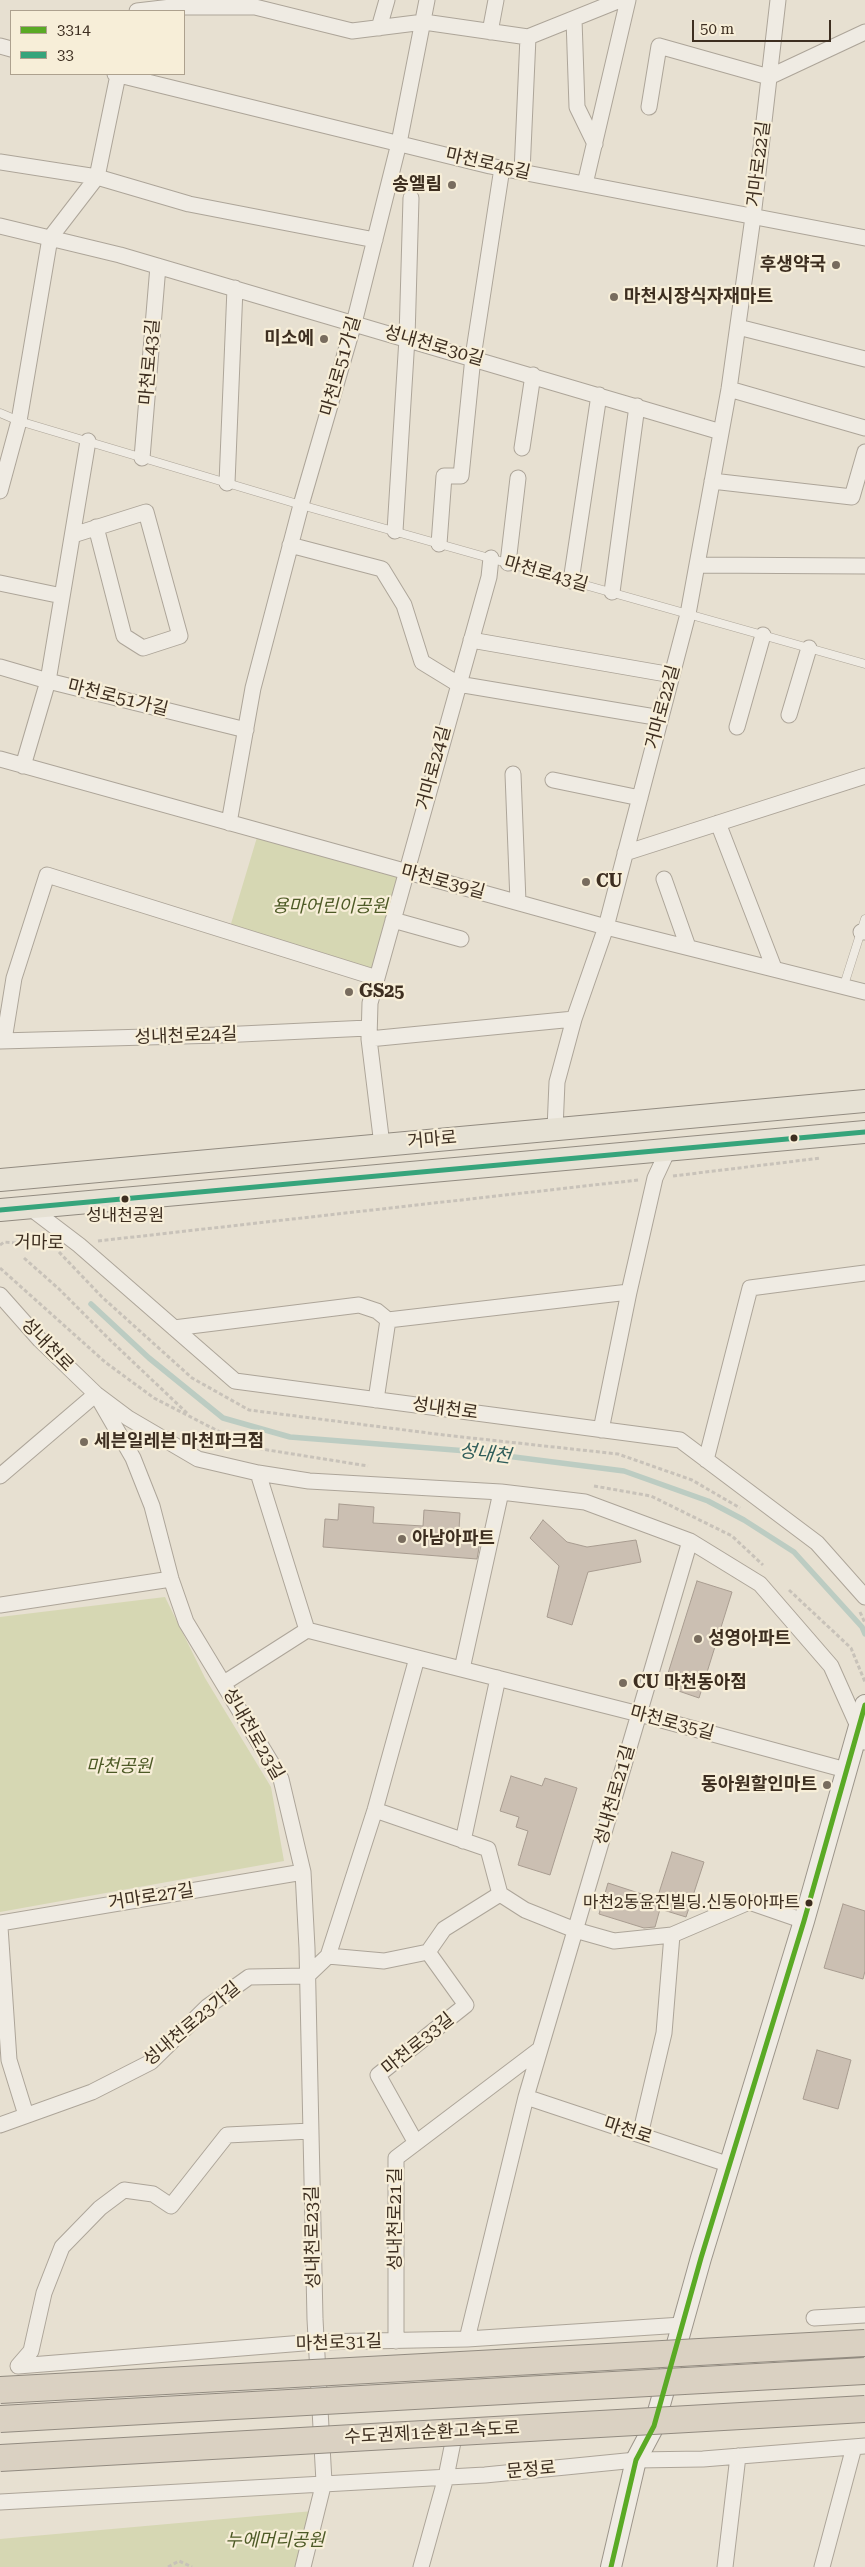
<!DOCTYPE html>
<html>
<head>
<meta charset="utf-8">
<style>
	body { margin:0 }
	#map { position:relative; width:865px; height:2567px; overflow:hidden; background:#e7e0d1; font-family:"Roboto Serif",serif }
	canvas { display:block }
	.legend { position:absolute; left:10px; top:10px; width:175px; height:65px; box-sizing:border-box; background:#f7eed8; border:1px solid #ada18e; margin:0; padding:6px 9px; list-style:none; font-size:15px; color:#3d2e20 }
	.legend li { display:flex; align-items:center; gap:10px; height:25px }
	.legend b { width:25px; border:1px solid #ada18e }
	.scale { position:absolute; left:692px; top:20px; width:139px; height:22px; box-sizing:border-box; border:2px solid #3d2e20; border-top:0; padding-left:6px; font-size:15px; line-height:18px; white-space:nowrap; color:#3d2e20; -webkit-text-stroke:4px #f7eed8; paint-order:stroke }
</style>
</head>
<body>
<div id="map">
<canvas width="865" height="2567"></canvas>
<ul class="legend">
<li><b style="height:6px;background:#5aaa25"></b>3314</li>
<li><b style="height:6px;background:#36a47b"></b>33</li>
</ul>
<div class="scale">50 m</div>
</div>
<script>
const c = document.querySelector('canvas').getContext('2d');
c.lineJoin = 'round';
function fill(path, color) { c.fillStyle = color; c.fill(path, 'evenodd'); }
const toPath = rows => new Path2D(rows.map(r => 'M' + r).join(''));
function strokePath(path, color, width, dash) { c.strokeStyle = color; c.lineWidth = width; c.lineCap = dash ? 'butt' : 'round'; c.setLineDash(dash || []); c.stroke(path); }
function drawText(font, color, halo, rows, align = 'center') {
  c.font = font + ' "Roboto Serif","Noto Sans KR",serif'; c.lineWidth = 4.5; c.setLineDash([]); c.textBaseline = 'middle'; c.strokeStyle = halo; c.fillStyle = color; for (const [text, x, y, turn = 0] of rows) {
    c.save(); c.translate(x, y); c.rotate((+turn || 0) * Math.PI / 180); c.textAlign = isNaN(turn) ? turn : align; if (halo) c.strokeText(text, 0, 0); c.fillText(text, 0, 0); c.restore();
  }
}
fill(toPath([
	[258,834,399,877,371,970,230,927],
	[165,1597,205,1678,271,1787,284,1861,0,1912,0,1617],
	[313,2511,297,2567,0,2567,0,2539]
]), '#d6d7b3');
strokePath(toPath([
	[91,1304,149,1358,223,1418,290,1437,467,1451,624,1471,708,1501,744,1520,794,1552,862,1627,865,1634]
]), '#bcccc2', 5.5);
const building = toPath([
	[339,1504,374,1507,373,1523,423,1526,424,1510,460,1513,459,1529,482,1531,477,1559,323,1547,325,1519,338,1520,339,1504],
	[543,1520,567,1542,587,1547,636,1540,641,1562,588,1572,572,1625,547,1617,559,1566,530,1538,543,1520],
	[697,1581,732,1592,699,1698,664,1686,697,1581],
	[511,1776,542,1786,545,1778,577,1788,550,1875,518,1865,528,1831,516,1827,519,1817,500,1811,511,1776],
	[672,1852,704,1862,686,1917,660,1909,655,1927,644,1928,599,1914,608,1883,657,1899,672,1852],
	[843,1904,865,1911,865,1971,863,1979,824,1968,843,1904],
	[817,2050,851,2060,838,2109,803,2099,817,2050]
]);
fill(building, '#cbbfb2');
strokePath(building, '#a89c90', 1);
const lane = toPath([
	[0,413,19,421,301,505,865,664],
	[844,985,865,919]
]);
const street = toPath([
	[137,11,171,7,255,7,352,31,424,22,528,37,620,0],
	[574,19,577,107,595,144],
	[379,28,387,0],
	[490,32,496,0],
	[0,46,11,49],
	[115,74,490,166,865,238],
	[649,107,659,46,769,77,865,32],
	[0,162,97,177,189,204,375,240],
	[522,172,528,37],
	[585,184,628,0],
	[0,226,120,255,721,432],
	[738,327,865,359],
	[729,389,865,428],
	[522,448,533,375],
	[142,458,158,266],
	[712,481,852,497,865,452],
	[227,483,235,288],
	[0,491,19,421,50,238,97,177,118,75],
	[395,531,407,338,411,198],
	[73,535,146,512,180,636,143,648,124,636,96,527],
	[439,544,444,476,461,476,473,357,502,168],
	[290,545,382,569,404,605,422,662,458,684,661,718],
	[508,563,518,478],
	[697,565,865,566],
	[571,581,599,395],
	[0,583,62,596],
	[612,592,637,406],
	[471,640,672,675],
	[0,667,48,681,246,730],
	[789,715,809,648],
	[737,727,763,635],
	[0,759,606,927,865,992],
	[23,766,48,681,88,441],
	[513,774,518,902],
	[553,780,640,798],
	[229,823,253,688,301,505,354,323,399,143,427,0],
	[718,823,774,968],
	[625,853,865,776],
	[664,879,688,947],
	[393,920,461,939],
	[861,932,865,932],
	[369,1039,574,1019],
	[4,1040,14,978,47,875,377,978],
	[0,1041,220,1035,368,1028],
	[555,1129,557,1082,574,1019,606,927,688,614,729,389,753,217,778,0],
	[382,1145,369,1039,370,1003,489,577,491,558],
	[29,1207,79,1245,235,1381,680,1440,817,1543,865,1597],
	[0,1295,40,1340,96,1394,128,1418,198,1459,258,1473,309,1481,501,1492,585,1502,690,1541,760,1584,831,1666,865,1742],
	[174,1328,359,1305,377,1311,388,1320,629,1292],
	[96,1394,133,1458,152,1506,171,1579,186,1622,281,1779,303,1872,307,1948,315,2319,324,2482,303,2567],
	[376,1400,388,1320],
	[601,1430,629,1292,655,1178,668,1150],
	[706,1460,750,1288,865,1273],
	[258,1473,307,1630],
	[0,1476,96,1394],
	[0,1605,171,1579],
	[462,1669,501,1492],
	[224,1683,307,1630,639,1714,846,1770],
	[375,1810,488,1849,500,1894,525,1910,575,1930,614,1941,672,1935,749,1902,804,1921],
	[463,1841,498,1678],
	[0,1923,303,1872],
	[0,1927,9,2060,26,2115],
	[328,1956,384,1961,428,1952,444,1929,500,1894],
	[526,2097,730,2165],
	[0,2125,92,2092,151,2062,207,2007,249,1977,307,1976,328,1956,375,1810,417,1658],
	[311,2131,227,2135,171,2206,153,2194,124,2190,100,2208,62,2247,44,2293,31,2351,18,2366,316,2342,467,2339,682,2325],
	[640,2135,664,2033,672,1935],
	[416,2143,378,2075,466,2005,428,1952],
	[814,2318,865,2315],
	[467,2339,526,2097,690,1541],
	[396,2341,396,2158,540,2049],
	[0,2502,485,2475,636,2460,703,2459,865,2446],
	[421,2567,446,2477,454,2437],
	[725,2567,738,2456],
	[822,2567,854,2447]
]);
const secondary = toPath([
	[611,2567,636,2460,654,2426,701,2258,804,1921,865,1705]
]);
const primary = toPath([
	[0,1180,865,1101],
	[0,1210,865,1132]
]);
strokePath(lane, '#ada599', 9);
strokePath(street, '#ada599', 17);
strokePath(secondary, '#9c958a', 22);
strokePath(primary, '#928b80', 24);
strokePath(toPath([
	[673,1176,821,1158],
	[98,1241,638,1180],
	[0,1245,4,1242,52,1246],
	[59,1252,102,1297,192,1378,249,1410,444,1435,618,1454,692,1480,740,1508],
	[24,1258,59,1289,110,1340,188,1414],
	[0,1268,105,1362,154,1398,249,1447,368,1466],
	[594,1486,651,1496,732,1536,763,1565],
	[789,1590,851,1648,865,1682],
	[860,1612,865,1623],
	[168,2567,179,2561,192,2567]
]), '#c8c2b9', 3, [4, 2.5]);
strokePath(lane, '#efebe3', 8);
strokePath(street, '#efebe3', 15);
strokePath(secondary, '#efebe3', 20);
strokePath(primary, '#e6e1d4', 22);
const highwayBridge = toPath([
	[0,2390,865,2343],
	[0,2419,865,2371],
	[0,2458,865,2409]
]);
strokePath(highwayBridge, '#928b80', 28, []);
strokePath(highwayBridge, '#dad1c2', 26);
strokePath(toPath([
	[611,2567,636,2460,654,2426,701,2258,804,1921,865,1705]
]), '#5aaa25', 5);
strokePath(toPath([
	[0,1210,865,1132]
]), '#36a47b', 5);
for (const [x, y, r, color] of [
	[452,185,5,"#786c5e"],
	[836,265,5,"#786c5e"],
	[614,297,5,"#786c5e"],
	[324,339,5,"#786c5e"],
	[586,882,5,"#786c5e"],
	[349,992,5,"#786c5e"],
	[794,1138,4.5,"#3d2e20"],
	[125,1199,4.5,"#3d2e20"],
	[84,1442,5,"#786c5e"],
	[402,1539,5,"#786c5e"],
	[698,1639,5,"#786c5e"],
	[623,1683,5,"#786c5e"],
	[827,1785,5,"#786c5e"],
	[809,1903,4.5,"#3d2e20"]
]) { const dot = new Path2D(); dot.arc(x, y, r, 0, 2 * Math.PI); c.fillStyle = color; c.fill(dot); strokePath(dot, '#f7eed8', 2); }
drawText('17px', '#3d2e20', '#f7eed8', [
	["성내천공원",125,1216],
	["마천2동윤진빌딩.신동아아파트",800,1903,"right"]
]);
drawText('18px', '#3d2e20', '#f7eed8', [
	["마천로45길",488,164,13],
	["거마로22길",759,164,-83],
	["성내천로30길",434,346,16],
	["마천로43길",150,362,-85],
	["마천로51가길",341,366,-74],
	["마천로43길",546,574,16],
	["마천로51가길",118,698,14],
	["거마로22길",663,707,-75],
	["거마로24길",434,768,-75],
	["마천로39길",443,882,15],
	["성내천로24길",186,1036,-2],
	["거마로",432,1140,-5],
	["거마로",39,1243,1],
	["성내천로",47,1345,46],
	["성내천로",445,1409,8],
	["마천로35길",672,1723,15],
	["성내천로23길",253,1734,60],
	["성내천로21길",615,1795,-74],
	["거마로27길",151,1897,-9],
	["성내천로23가길",192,2024,-40],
	["마천로33길",418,2044,-39],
	["마천로",628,2131,18],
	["성내천로21길",396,2219,-90],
	["성내천로23길",313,2237,-91],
	["마천로31길",339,2343,-2],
	["수도권제1순환고속도로",432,2433,-3],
	["문정로",531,2470,-5]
]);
drawText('bold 18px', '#3d2e20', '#f7eed8', [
	["송엘림",442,185,"right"],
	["후생약국",826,265,"right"],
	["마천시장식자재마트",624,297],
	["미소에",314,339,"right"],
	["CU",596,882],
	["GS25",359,992],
	["세븐일레븐 마천파크점",94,1442],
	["아남아파트",412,1539],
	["성영아파트",708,1639],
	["CU 마천동아점",633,1683],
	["동아원할인마트",817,1785,"right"]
], 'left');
drawText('italic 18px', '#4d5a26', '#f7eed8', [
	["용마어린이공원",330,907],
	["마천공원",119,1767],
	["누에머리공원",275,2541]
]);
drawText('italic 19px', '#2f5d5a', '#f7eed8', [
	["성내천",485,1454,7]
]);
</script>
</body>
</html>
